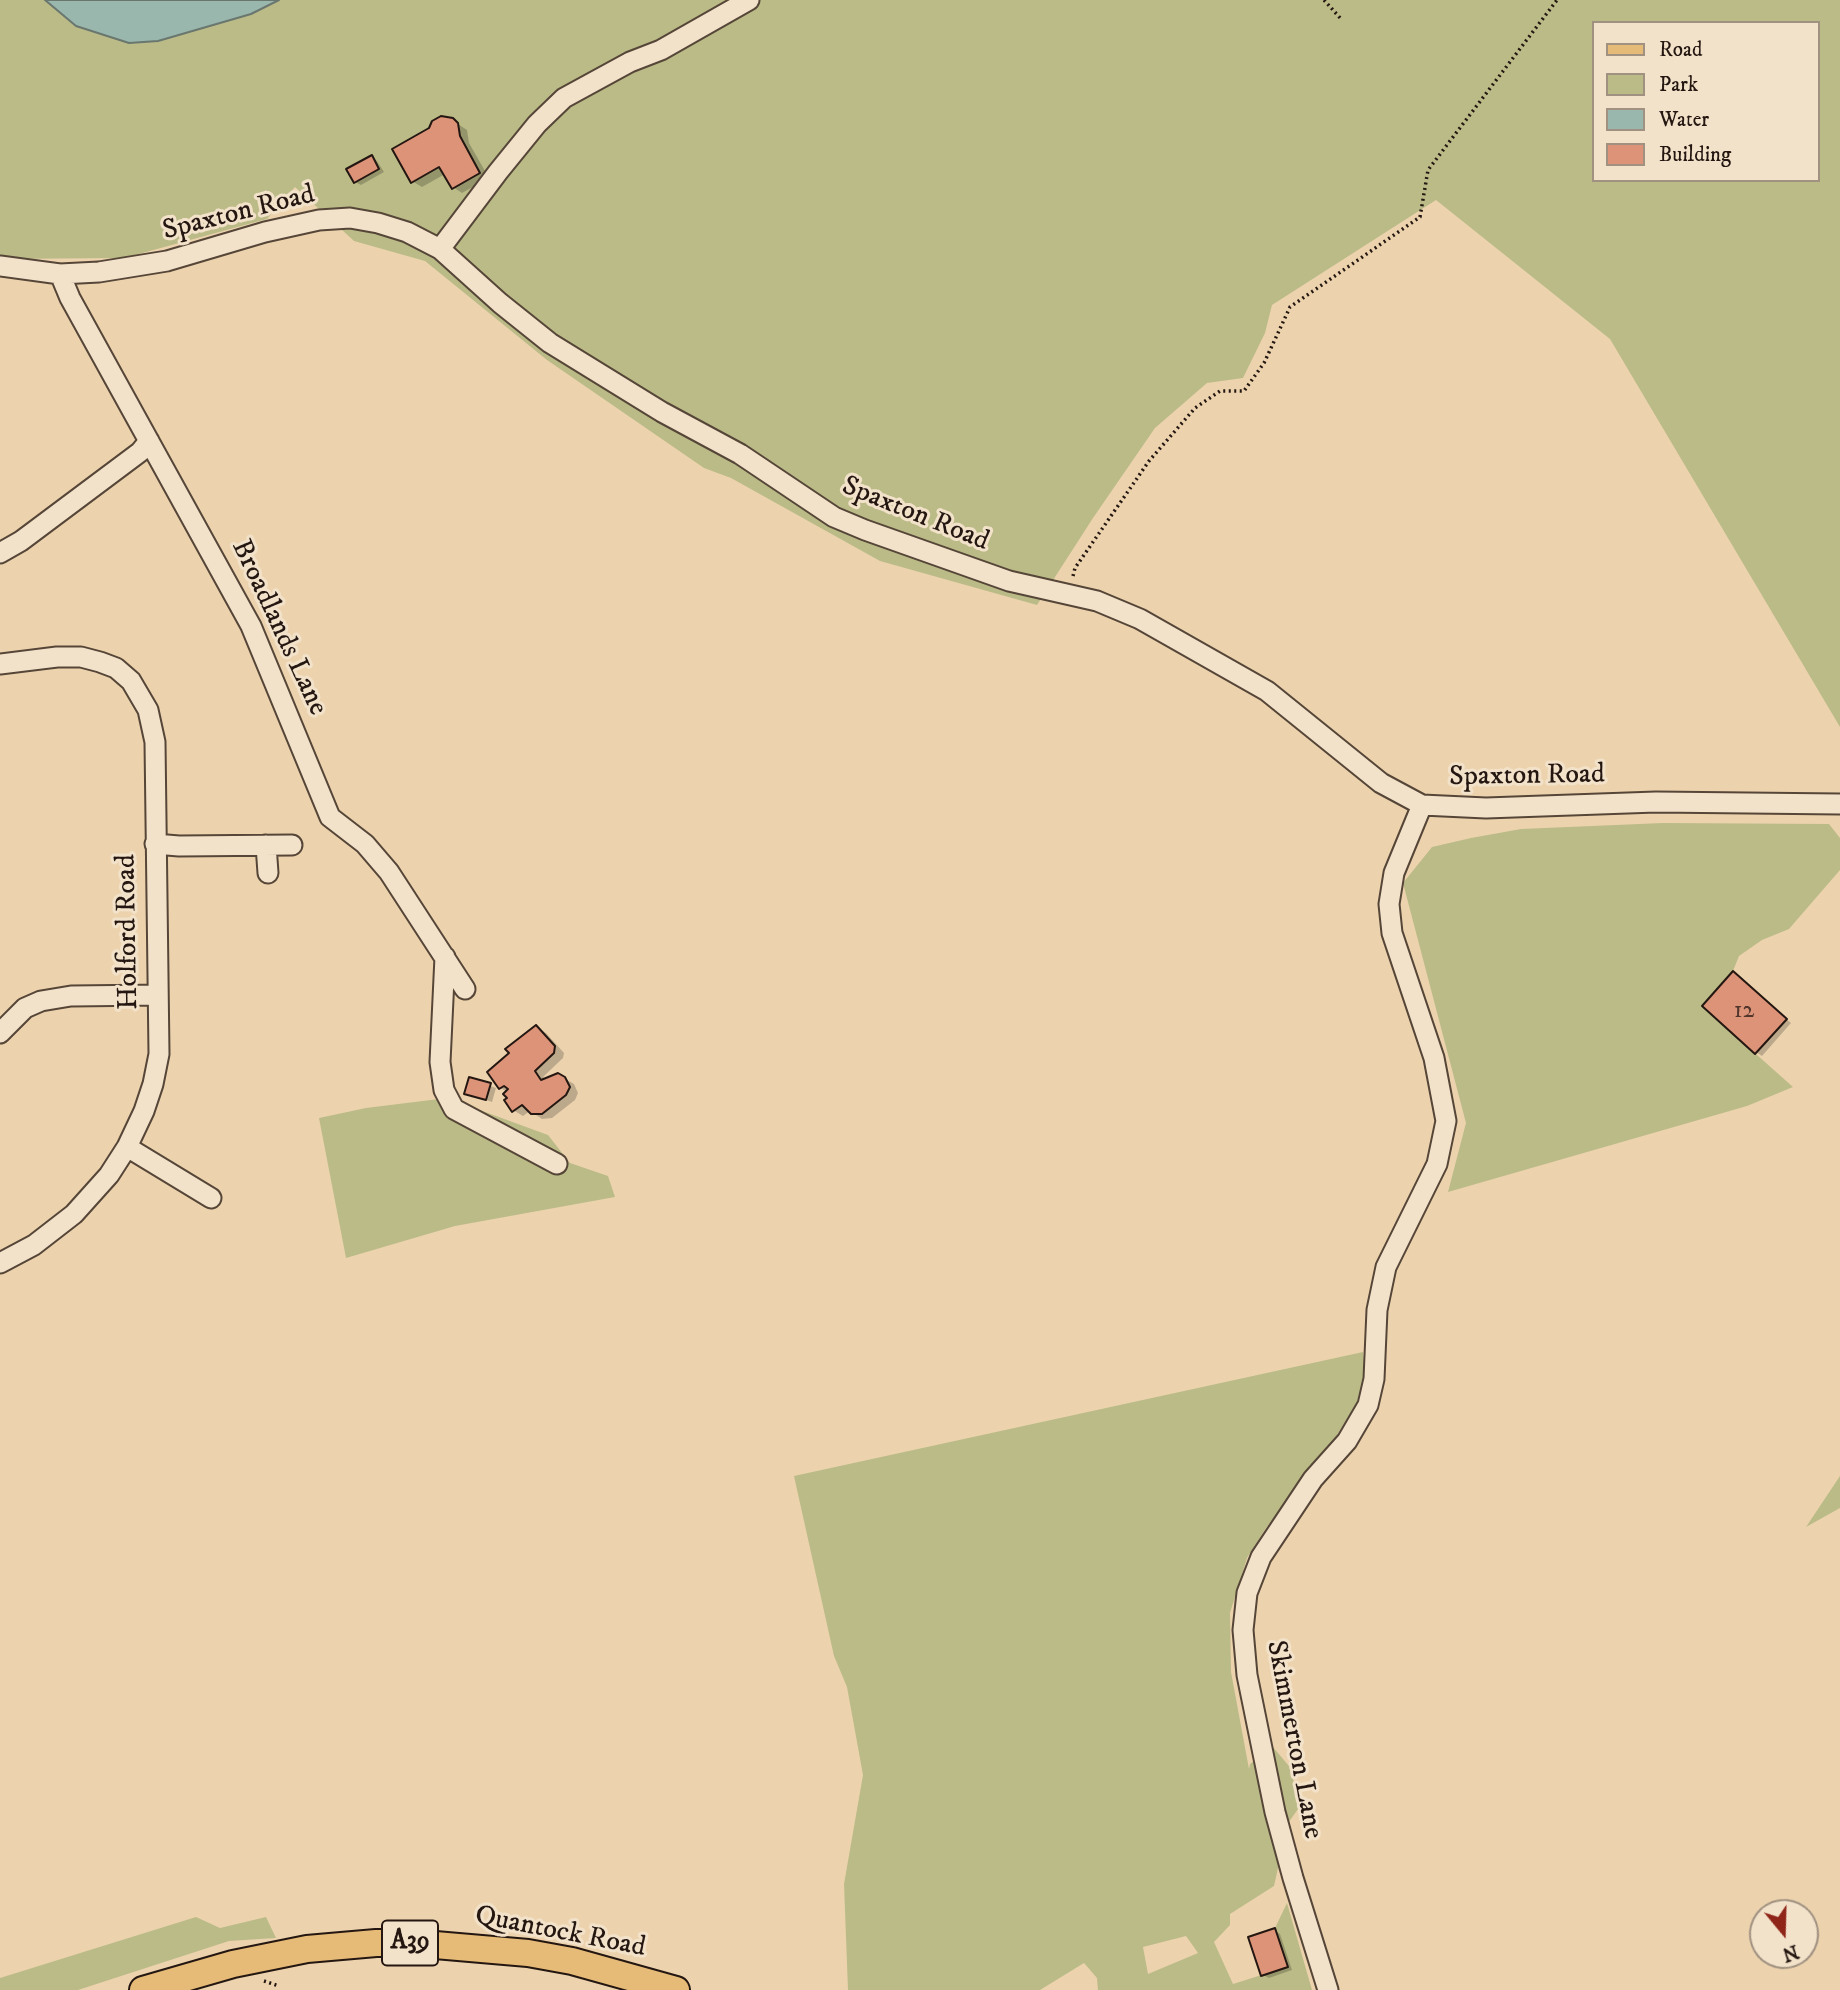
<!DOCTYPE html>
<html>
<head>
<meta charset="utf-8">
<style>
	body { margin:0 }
	#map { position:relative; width:1840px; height:1990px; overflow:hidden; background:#ecd3ae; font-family:"IM FELL DW Pica",serif }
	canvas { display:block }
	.legend { position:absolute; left:1592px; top:21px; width:228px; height:161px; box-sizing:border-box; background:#f3e2ca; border:2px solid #a09180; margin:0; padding:9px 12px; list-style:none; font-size:21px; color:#241711 }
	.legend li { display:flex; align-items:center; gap:14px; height:35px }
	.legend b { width:35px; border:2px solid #a09180 }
	.north { position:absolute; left:1749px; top:1899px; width:70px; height:70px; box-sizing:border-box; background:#f3e2ca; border:2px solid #a09180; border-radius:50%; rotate:161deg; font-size:19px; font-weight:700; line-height:28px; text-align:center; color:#241711 }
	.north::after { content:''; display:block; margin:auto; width:24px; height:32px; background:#8f2418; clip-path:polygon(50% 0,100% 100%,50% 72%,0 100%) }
</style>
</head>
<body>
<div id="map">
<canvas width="1840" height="1990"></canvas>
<ul class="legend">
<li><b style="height:9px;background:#e6ba77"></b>Road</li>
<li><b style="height:19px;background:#bb8"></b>Park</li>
<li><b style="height:19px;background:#99b7ad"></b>Water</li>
<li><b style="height:19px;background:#dc9378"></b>Building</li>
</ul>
<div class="north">N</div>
</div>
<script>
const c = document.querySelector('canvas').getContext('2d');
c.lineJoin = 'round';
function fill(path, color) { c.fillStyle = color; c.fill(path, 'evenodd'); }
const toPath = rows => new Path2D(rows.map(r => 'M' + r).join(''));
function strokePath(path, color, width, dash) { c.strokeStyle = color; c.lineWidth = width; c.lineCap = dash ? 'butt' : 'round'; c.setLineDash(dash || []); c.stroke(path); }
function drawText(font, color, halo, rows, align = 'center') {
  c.font = font + ' "IM FELL DW Pica",serif'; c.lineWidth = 6; c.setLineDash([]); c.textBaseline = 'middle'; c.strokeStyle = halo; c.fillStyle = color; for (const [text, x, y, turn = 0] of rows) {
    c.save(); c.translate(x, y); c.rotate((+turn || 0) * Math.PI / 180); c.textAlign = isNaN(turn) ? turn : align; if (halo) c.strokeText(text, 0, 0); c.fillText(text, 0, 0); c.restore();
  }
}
fill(toPath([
	[0,0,45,0,76,26,158,41,251,14,279,0,1840,0,1840,727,1610,339,1436,200,1272,305,1265,333,1243,378,1207,383,1155,428,1093,518,1037,605,880,561,731,478,704,468,547,360,425,261,354,241,295,187,267,219,124,258,0,259],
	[1593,23,1817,23,1817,180,1593,180],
	[1663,823,1829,824,1840,838,1840,870,1789,929,1762,940,1739,956,1733,971,1702,1006,1793,1087,1747,1106,1448,1192,1466,1123,1403,883,1432,847,1471,838,1521,829],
	[447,1098,548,1135,570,1163,608,1176,615,1197,455,1226,346,1258,319,1118,366,1108],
	[1363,1352,1365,1373,1357,1403,1332,1443,1266,1528,1247,1558,1230,1613,1231,1672,1249,1769,1250,1764,1272,1746,1289,1766,1301,1805,1288,1823,1274,1886,1230,1914,1230,1925,1214,1942,1233,1984,1287,1967,1275,1928,1287,1903,1312,1990,1098,1990,1097,1978,1084,1963,1040,1990,848,1990,844,1884,863,1775,847,1687,834,1656,794,1476],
	[1186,1936,1198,1953,1148,1974,1143,1947],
	[1840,1476,1840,1508,1806,1527],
	[196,1917,220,1928,266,1917,276,1938,229,1941,78,1990,0,1990,0,1978]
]), '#bb8');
const water = toPath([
	[45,0,279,0,251,14,158,41,129,43,76,26,45,0]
]);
fill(water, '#99b7ad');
strokePath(water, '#6a776f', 2);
fill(toPath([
	[452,120,467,130,469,143,489,178,462,193,453,187,445,174,422,187,412,181],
	[372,157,377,161,384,172,361,185,355,182],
	[1733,973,1791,1023,1762,1056,1756,1052],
	[537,1027,546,1033,564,1053,563,1058,543,1077,546,1080,558,1075,574,1084,578,1093,575,1100,552,1118,542,1119,530,1111,523,1116,513,1110,508,1092,500,1088],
	[470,1079,496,1088,492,1102,466,1093],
	[1274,1930,1280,1934,1292,1970,1269,1978,1263,1975]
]), '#0003');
const building = toPath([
	[441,116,453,118,458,123,460,136,480,173,452,189,439,167,411,183,392,149,429,128,432,121,441,116],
	[372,155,379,169,354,183,346,169,372,155],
	[1733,971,1787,1019,1755,1054,1702,1006,1733,971],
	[536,1025,555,1046,554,1053,535,1071,541,1080,558,1073,565,1077,570,1087,566,1095,542,1114,531,1114,522,1105,512,1112,504,1100,507,1098,503,1094,508,1089,504,1086,499,1089,487,1072,509,1053,505,1049,536,1025],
	[469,1077,491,1083,486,1100,464,1094,469,1077],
	[1275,1928,1288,1967,1261,1976,1248,1937,1275,1928]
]);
fill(building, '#dc9378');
strokePath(building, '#241711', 2);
const minor = toPath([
	[440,249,498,172,537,124,564,98,630,62,661,50,749,0],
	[0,266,60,274,99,272,167,261,265,232,319,220,350,218,378,223,407,232,440,249,500,303,550,343,662,412,740,454,834,517,865,530,1009,581,1097,601,1140,619,1267,691,1381,783,1422,805,1486,808,1656,802,1840,804],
	[60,274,70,298,251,626,330,817,365,844,389,872,465,989],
	[0,553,21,541,140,452,149,441],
	[0,664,57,657,81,657,100,662,116,668,131,681,148,710,155,742,159,1054,153,1084,144,1111,127,1147,109,1175,74,1214,34,1245,0,1263],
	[155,844,179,846,292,845],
	[266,845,268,873],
	[445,957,440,1062,444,1090,454,1109,557,1164],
	[0,1033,25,1008,41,1001,71,996,158,995],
	[127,1147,211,1198],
	[1328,1990,1293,1878,1275,1812,1247,1675,1243,1630,1247,1593,1261,1557,1313,1479,1347,1441,1368,1405,1374,1379,1377,1310,1386,1267,1437,1164,1446,1121,1434,1058,1392,933,1389,904,1394,873,1422,805]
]);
const major = toPath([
	[143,1990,233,1964,307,1949,376,1943,412,1943,528,1953,572,1961,676,1990]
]);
strokePath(minor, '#564638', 23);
strokePath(major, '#241711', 30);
strokePath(toPath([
	[1324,0,1342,20],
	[1073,576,1075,568,1149,461,1195,408,1220,391,1244,391,1264,363,1290,307,1420,217,1428,170,1557,0],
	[264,1981,279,1986]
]), '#241711', 3.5, [2, 3.5]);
strokePath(minor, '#f3e2ca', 19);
strokePath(major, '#e6ba77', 26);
drawText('24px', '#52362b', null, [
	["12",1744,1012]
]);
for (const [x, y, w] of [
	[410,1943,56]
]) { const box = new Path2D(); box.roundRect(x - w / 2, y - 22.5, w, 45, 5); c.fillStyle = '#f3e2ca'; c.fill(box); strokePath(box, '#241711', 2); }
drawText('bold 26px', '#241711', null, [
	["A39",410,1943]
]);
drawText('28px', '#241711', '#f3e2ca', [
	["Spaxton Road",239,214,-14],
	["Spaxton Road",915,515,22],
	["Broadlands Lane",278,628,65],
	["Spaxton Road",1527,777,-1],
	["Holford Road",129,932,-91],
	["Skimmerton Lane",1293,1740,79],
	["Quantock Road",560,1933,11]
]);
</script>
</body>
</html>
